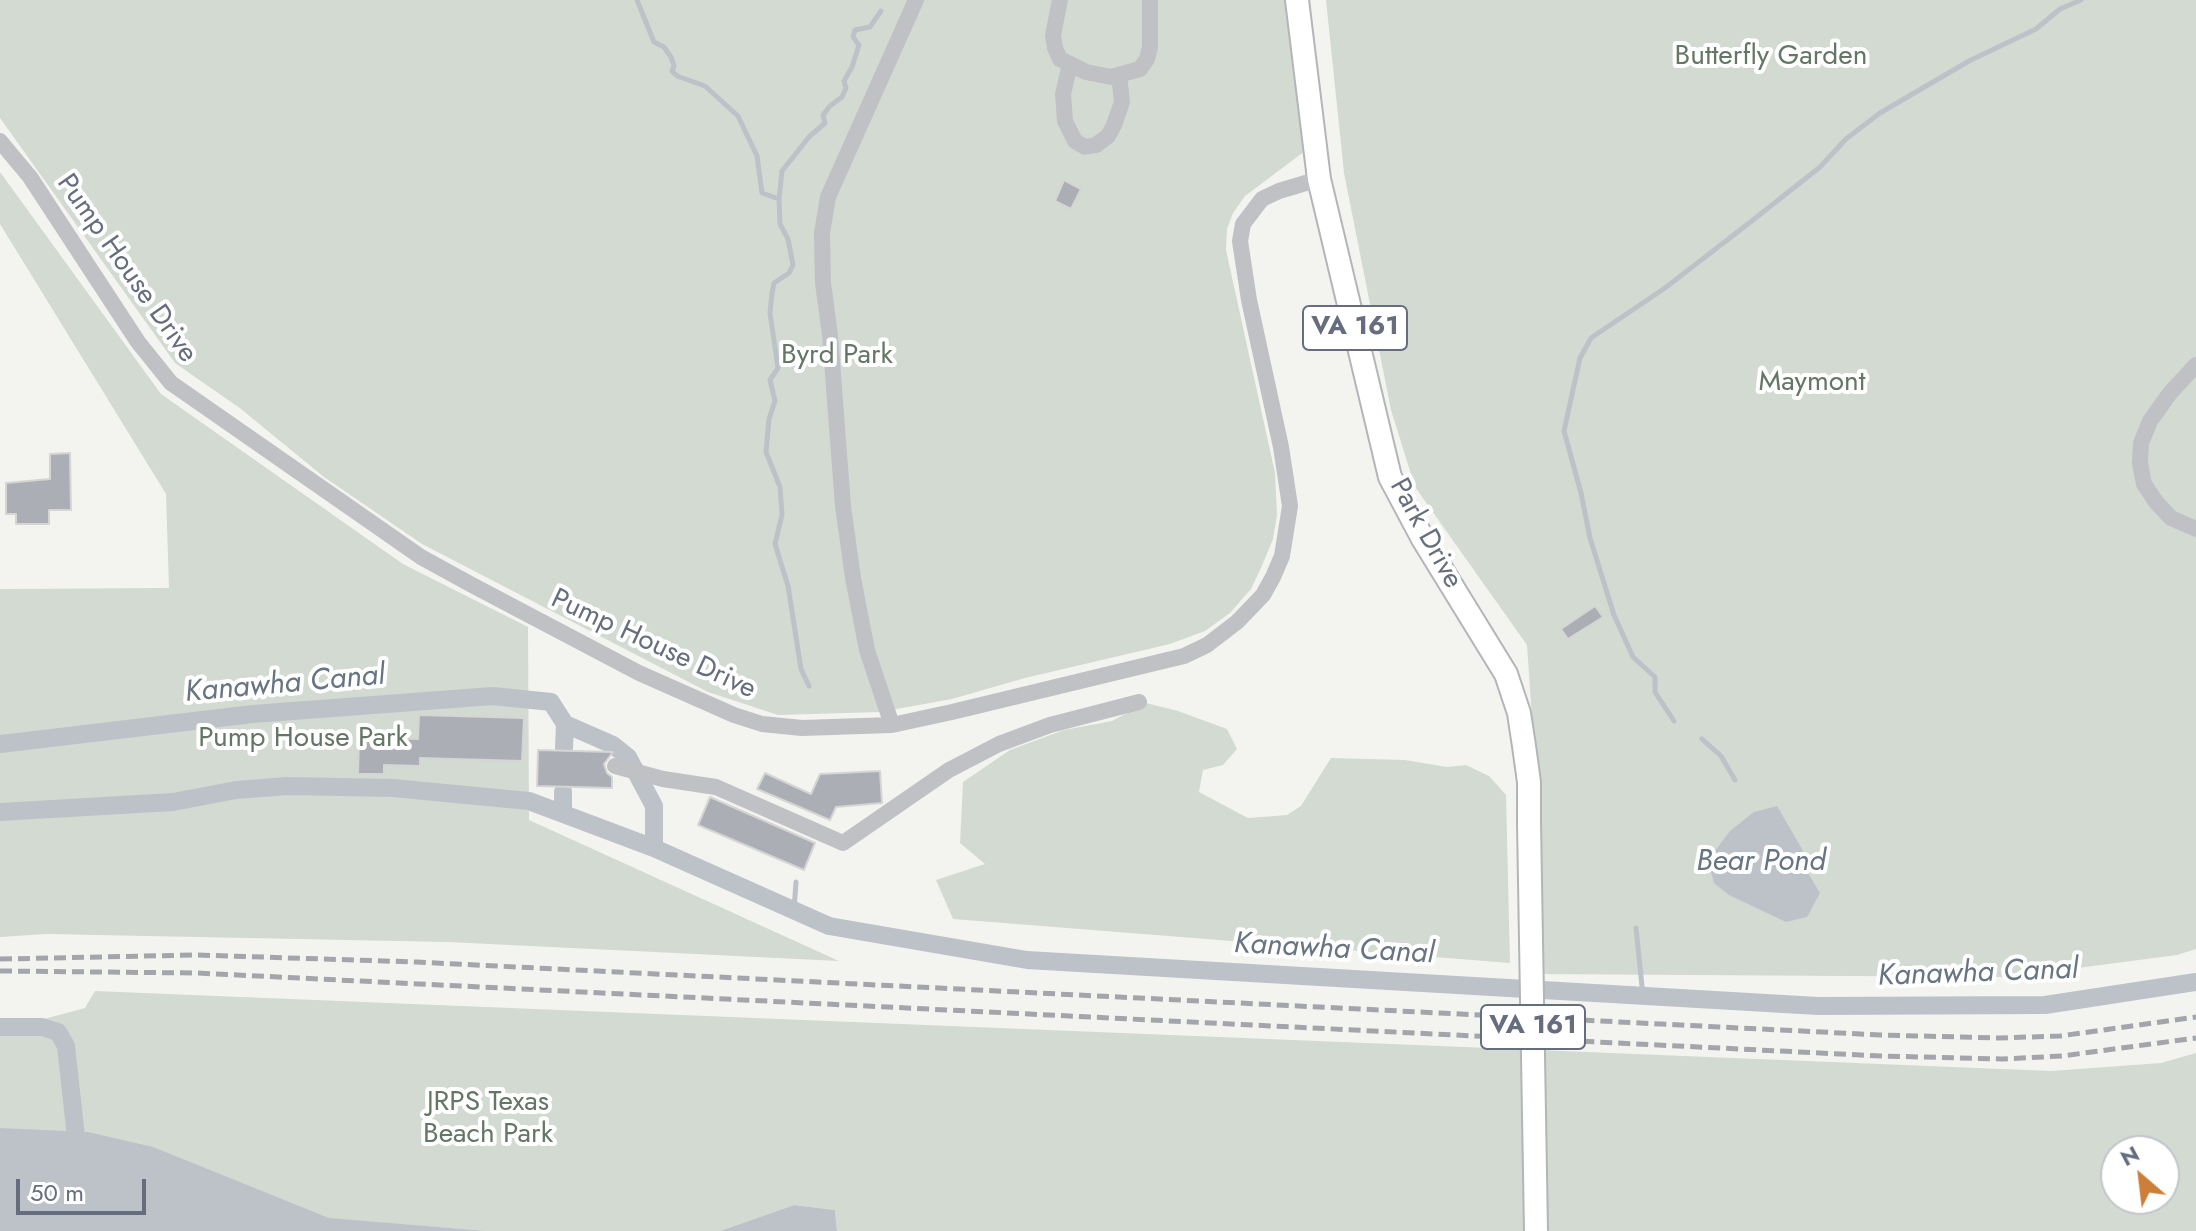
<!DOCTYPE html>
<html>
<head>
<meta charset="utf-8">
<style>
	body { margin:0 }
	#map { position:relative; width:2196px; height:1231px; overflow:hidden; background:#f3f4f0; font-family:Jost,sans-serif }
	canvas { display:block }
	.north { position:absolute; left:2100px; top:1135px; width:80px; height:80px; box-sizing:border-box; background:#fff; border:2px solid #c2c5cb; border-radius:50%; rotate:332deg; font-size:22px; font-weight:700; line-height:32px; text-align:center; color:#666d7e }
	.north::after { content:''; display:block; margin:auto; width:28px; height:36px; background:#cd7f37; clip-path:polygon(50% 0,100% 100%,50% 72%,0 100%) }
	.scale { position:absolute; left:16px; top:1179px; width:130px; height:36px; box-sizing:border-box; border:4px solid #666d7e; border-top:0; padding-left:10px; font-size:24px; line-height:28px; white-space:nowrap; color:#666d7e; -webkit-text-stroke:6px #fff; paint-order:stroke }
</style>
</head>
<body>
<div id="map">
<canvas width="2196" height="1231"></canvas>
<div class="north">N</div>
<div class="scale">50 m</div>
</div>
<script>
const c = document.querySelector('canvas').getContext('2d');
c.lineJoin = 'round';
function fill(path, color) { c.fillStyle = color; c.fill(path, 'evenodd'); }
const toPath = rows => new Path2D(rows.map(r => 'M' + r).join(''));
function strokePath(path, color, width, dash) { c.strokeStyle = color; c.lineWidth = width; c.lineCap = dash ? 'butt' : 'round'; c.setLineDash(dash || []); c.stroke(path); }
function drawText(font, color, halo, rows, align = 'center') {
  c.font = font + ' Jost,sans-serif'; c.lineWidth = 8; c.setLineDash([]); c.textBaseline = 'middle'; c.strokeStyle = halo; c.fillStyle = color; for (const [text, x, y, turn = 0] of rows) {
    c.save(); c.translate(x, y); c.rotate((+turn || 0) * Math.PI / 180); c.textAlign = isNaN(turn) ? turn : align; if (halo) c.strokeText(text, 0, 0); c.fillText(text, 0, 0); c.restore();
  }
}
fill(toPath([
	[0,0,1286,0,1305,151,1245,196,1233,213,1227,229,1226,250,1275,473,1277,515,1273,539,1261,568,1251,589,1230,613,1205,631,1170,644,1025,678,952,699,880,712,778,715,708,692,422,544,324,477,241,409,175,363,0,118],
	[1326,0,2196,0,2196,949,2177,955,2009,977,1532,974,1537,791,1527,645,1415,487,1391,410,1344,173],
	[0,172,161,394,403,564,528,627,529,820,839,961,448,942,47,934,0,937,0,589,169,588,166,494,0,224],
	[1146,703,1178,711,1227,729,1237,749,1223,765,1203,770,1199,792,1248,818,1287,815,1301,806,1331,758,1405,760,1447,767,1466,765,1489,776,1506,795,1510,963,953,919,936,880,985,864,960,843,963,782,1010,750,1064,730,1112,721],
	[95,991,2051,1071,2161,1063,2196,1053,2196,1231,837,1231,835,1210,794,1205,720,1231,487,1231,320,1218,0,1136,0,1026,18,1026,85,1008],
	[2116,1151,2164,1151,2164,1199,2116,1199]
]), '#d3dad2');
fill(toPath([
	[1777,806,1802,849,1808,873,1820,893,1807,917,1786,922,1729,895,1714,883,1708,860,1730,831,1754,812],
	[0,1128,88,1132,153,1147,329,1218,487,1231,0,1231],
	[794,1205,835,1210,837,1231,720,1231]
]), '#bdc2c8');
strokePath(toPath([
	[637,0,654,42,664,47,671,57,674,66,672,71,677,76,705,86,738,116,757,156,762,193,779,199,780,224,788,239,793,265,789,273,774,283,772,293,770,313,778,368,770,380,775,401,769,419,766,452,780,487,782,515,775,544,788,586,801,669,809,686],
	[779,199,782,171,809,137,825,123,823,115,830,106,842,97,846,88,844,81,852,67,859,45,853,37,855,30,870,27,881,11],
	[1674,721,1655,692,1655,677,1633,657,1614,615,1590,538,1581,493,1564,431,1580,358,1591,338,1665,288,1753,220,1820,167,1846,139,1880,113,1969,61,2036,29,2060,9,2081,0],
	[1702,739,1721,756,1735,780],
	[794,910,796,882],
	[1636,928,1643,996]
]), '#bdc2c8', 5);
strokePath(toPath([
	[0,744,253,714,493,696,551,702,565,724,613,745,628,757,654,806,654,848,829,926,1027,960,1818,1006,2045,1005,2196,982],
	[564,748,565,724],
	[0,812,173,802,236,790,287,786,393,788,529,801,654,848],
	[563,814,563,792],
	[0,1027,42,1027,58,1032,66,1046,78,1155]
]), '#bdc2c8', 18);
const building = toPath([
	[1064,180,1081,189,1071,209,1055,201,1064,180],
	[70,453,71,510,49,510,49,524,16,524,16,514,6,514,6,483,50,479,50,454,70,453],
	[1595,606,1603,617,1568,639,1561,629,1595,606],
	[419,715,524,718,522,761,420,758,420,766,384,765,384,774,358,774,359,737,418,739,419,715],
	[538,750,613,752,604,764,607,773,612,777,612,788,537,786,538,750],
	[880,771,882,803,836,807,830,820,757,789,765,773,811,794,820,774,880,771],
	[710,797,815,843,804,870,698,825,710,797]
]);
fill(building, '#abaeb5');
strokePath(building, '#d5d5d3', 2);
const major = toPath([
	[1297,0,1319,179,1390,477,1423,539,1506,674,1519,713,1524,746,1529,782,1529,823]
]);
strokePath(major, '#b3b5b9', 26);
strokePath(toPath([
	[1060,0,1053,35,1055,48,1060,59,1086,72,1111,77,1140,69,1147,59,1150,47,1150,0],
	[1070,64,1063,94,1065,121,1075,141,1085,147,1096,145,1108,136,1114,125,1122,102,1119,75],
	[0,141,30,177,138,342,171,383,421,557,472,585,639,673,734,715,762,724,802,728,892,725,952,712,1184,656,1207,645,1237,622,1263,595,1273,577,1282,556,1290,506,1281,447,1249,300,1240,241,1243,224,1262,199,1279,191,1319,179],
	[2196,365,2170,393,2150,421,2141,443,2140,463,2144,484,2156,502,2171,518,2196,529],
	[892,725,867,650,853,578,843,506,830,335,823,283,822,233,828,197,916,0],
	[615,766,663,779,716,787,843,843,949,770,999,744,1050,725,1139,702]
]), '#c0c1c5', 16);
strokePath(major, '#fff', 22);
strokePath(toPath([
	[0,959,198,955,416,962,1881,1035,1999,1038,2060,1036,2196,1017],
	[0,971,197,973,1881,1056,2002,1059,2062,1056,2196,1038]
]), '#a3a5ab', 5, [12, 6]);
const majorBridge = toPath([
	[1529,823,1536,1231]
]);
strokePath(majorBridge, '#b3b5b9', 26, []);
strokePath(majorBridge, '#fff', 22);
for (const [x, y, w] of [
	[1355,328,104],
	[1533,1027,104]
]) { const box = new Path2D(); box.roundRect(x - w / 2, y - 22, w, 44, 6); c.fillStyle = '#fff'; c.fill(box); strokePath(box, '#666d7e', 2); }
drawText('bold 26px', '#666d7e', null, [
	["VA 161",1355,328],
	["VA 161",1533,1027]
]);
drawText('28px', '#647665', '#fff', [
	["Butterfly Garden",1771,57],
	["Byrd Park",837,356],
	["Maymont",1812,383],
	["Pump House Park",303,739],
	["JRPS Texas",488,1103],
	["Beach Park",488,1135]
]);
drawText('28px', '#666d7e', '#fff', [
	["Pump House Drive",126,269,55],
	["Park Drive",1425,534,61],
	["Pump House Drive",653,645,25]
]);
drawText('italic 30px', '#677482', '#fff', [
	["Kanawha Canal",285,685,-5],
	["Bear Pond",1761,863],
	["Kanawha Canal",1334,950,3],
	["Kanawha Canal",1978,974,-2]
]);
</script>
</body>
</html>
